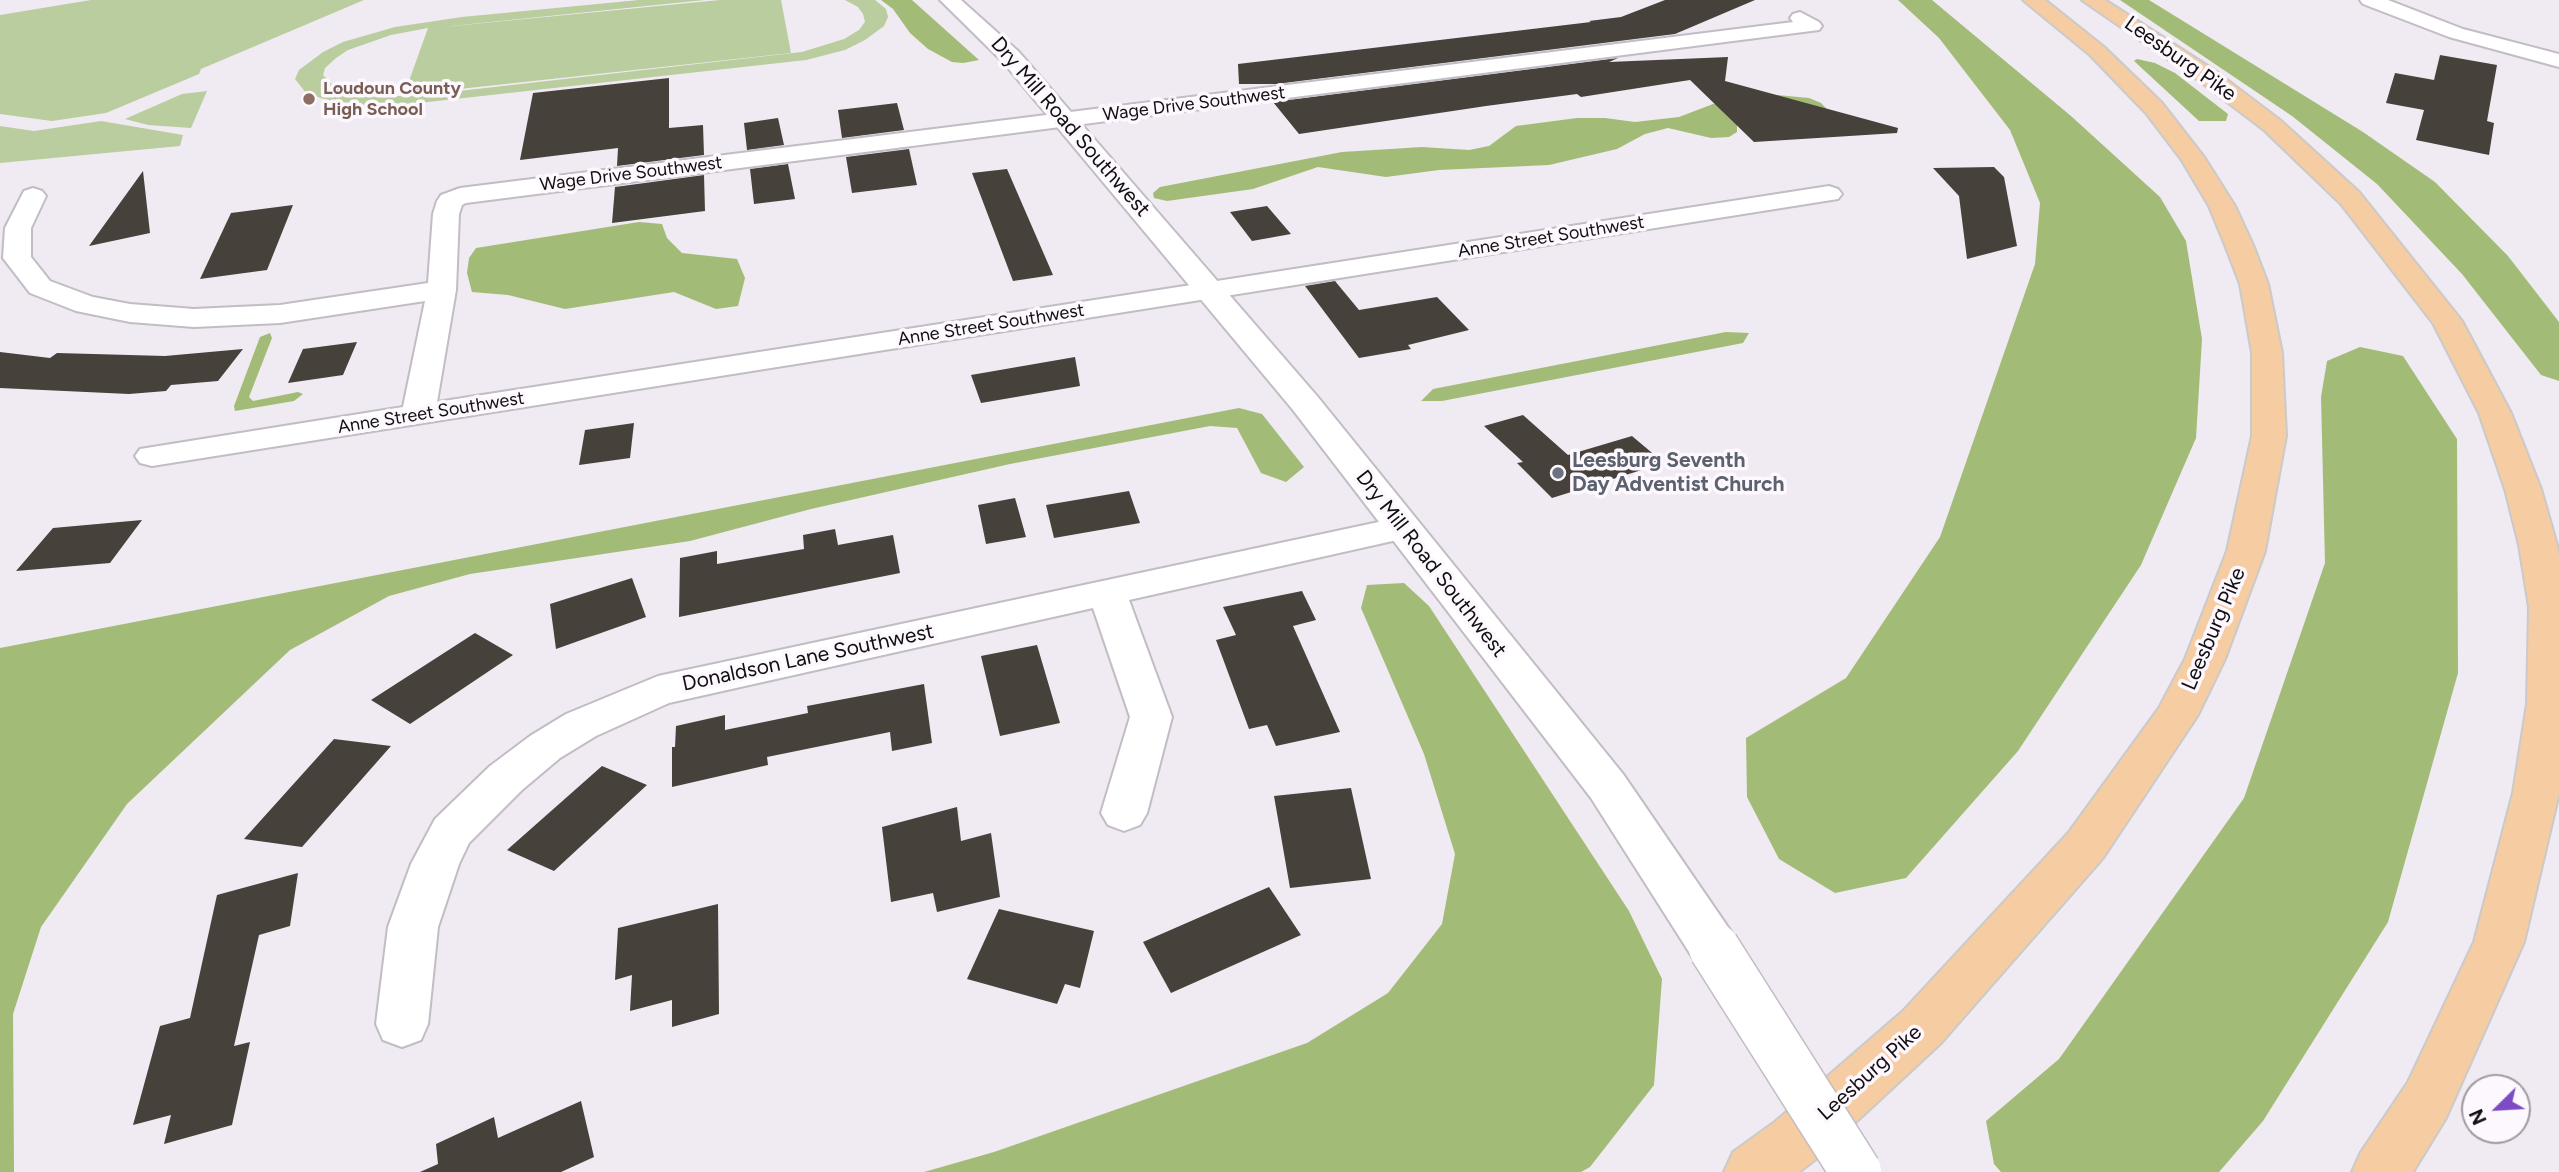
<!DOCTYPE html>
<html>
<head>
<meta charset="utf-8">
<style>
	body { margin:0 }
	#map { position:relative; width:2559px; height:1172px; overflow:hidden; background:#f0eaf2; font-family:Figtree,sans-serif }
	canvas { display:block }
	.north { position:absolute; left:2461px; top:1074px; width:70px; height:70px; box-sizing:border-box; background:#fdf8fe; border:2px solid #9e9a9f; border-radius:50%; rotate:246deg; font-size:19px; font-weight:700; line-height:28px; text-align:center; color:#100e10 }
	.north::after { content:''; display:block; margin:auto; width:24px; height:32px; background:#7d4bc3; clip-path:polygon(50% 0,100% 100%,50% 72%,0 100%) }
</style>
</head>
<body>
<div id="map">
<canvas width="2559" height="1172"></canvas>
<div class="north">N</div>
</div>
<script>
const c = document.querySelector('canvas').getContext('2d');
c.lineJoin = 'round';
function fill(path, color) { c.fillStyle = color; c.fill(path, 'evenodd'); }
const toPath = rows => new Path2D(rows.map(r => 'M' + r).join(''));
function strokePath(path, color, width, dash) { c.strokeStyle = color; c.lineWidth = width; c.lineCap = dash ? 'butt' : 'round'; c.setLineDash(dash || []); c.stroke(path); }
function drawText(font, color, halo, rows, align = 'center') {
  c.font = font + ' Figtree,sans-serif'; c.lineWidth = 7; c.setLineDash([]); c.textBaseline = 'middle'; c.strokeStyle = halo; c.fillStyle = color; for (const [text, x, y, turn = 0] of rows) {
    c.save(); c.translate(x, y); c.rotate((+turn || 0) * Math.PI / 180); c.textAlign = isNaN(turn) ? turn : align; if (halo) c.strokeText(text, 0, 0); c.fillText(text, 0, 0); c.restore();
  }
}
fill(toPath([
	[91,0,364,0,201,69,199,74,106,113,52,121,0,114,0,15],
	[639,0,705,0,432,28,720,0,781,0,791,53,404,95,428,28,391,35,348,50,336,58,325,68,323,75,337,89,357,94,376,97,424,95,802,52,844,39,859,30,865,22,863,14,858,7,845,0,875,0,886,9,888,17,884,26,865,40,845,50,806,60,419,103,371,106,339,104,306,93,295,79,299,70,323,52,343,42,395,27,462,17],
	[207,91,191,128,148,125,125,119,182,94],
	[101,121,183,135,180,146,0,163,0,126,34,131]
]), '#bacd9e');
fill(toPath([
	[881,0,912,0,979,60,963,63,952,62,928,49,910,33,893,9],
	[1898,0,1932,0,2071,116,2160,197,2186,241,2202,339,2196,438,2141,565,2018,751,1906,878,1835,893,1779,859,1747,797,1746,738,1846,678,1940,537,2035,264,2040,203,2010,130,1939,38],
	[2120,0,2149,0,2363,132,2435,182,2508,256,2559,322,2559,381,2541,375,2462,274,2377,184,2292,116],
	[2137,59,2155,63,2175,73,2228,114,2226,121,2199,121,2134,61],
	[1766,94,1809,98,1821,103,1831,113,1737,124,1737,132,1729,137,1711,138,1668,128,1645,134,1617,149,1549,165,1439,170,1386,177,1318,167,1253,189,1167,201,1154,198,1153,193,1160,187,1342,152,1422,147,1469,150,1489,146,1516,126,1577,118,1605,118,1635,122,1679,117,1713,104],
	[639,222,662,224,667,238,682,253,737,259,745,278,738,306,716,309,674,292,565,309,508,295,472,292,467,273,469,258,476,248],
	[1726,332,1749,333,1743,343,1442,401,1421,401,1433,389],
	[270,333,272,338,249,397,253,401,298,392,303,394,294,401,235,411,234,406,260,337],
	[2360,347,2403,356,2457,439,2458,673,2388,922,2263,1121,2219,1172,2001,1172,1994,1164,1986,1121,2059,1059,2244,798,2325,563,2321,397,2327,361],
	[1239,408,1262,414,1304,467,1286,482,1261,473,1237,428,1210,426,1010,464,811,509,690,541,470,574,389,596,290,650,127,804,41,927,13,1014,14,1172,0,1172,0,648],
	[1404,583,1429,606,1629,911,1662,979,1654,1085,1590,1167,1581,1172,924,1172,994,1152,1307,1043,1388,993,1442,924,1455,854,1424,754,1361,608,1367,585]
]), '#a2bc78');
fill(toPath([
	[1665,0,1755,0,1675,34,1276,84,1239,84,1238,64,1591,22,1589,21,1621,17],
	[2440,55,2497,65,2487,121,2494,123,2489,155,2416,140,2424,110,2386,103,2395,73,2434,80],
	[1728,57,1725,81,1898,128,1897,133,1754,142,1690,80,1581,97,1577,94,1486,106,1299,134,1273,102,1618,58,1609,62],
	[669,78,669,128,703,125,704,155,617,166,618,148,520,160,533,93],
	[897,103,904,130,842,138,838,110],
	[778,118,784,145,747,150,744,123],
	[909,149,917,185,852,193,846,157],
	[788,164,795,199,754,204,750,169],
	[1994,167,2004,177,2017,246,1967,259,1959,196,1933,168],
	[1007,169,1053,275,1013,281,972,173],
	[143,171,150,233,89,246],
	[704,175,705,211,612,223,615,187],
	[293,205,267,270,200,279,231,213],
	[1267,206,1291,234,1252,241,1230,212],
	[1335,281,1359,310,1437,297,1469,330,1408,345,1411,349,1359,358,1305,286],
	[357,342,343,375,288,383,303,349],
	[243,349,218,381,171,385,166,391,129,394,0,388,0,352,50,358,57,353,165,356],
	[1075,357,1080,386,981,403,971,375],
	[1523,415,1568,455,1632,436,1664,463,1552,498,1517,463,1523,462,1484,426],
	[634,423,630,458,579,465,585,430],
	[1129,491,1140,523,1054,538,1046,505],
	[1015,498,1026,537,986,544,978,505],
	[142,520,110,563,16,571,53,528],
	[835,529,838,545,893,535,900,573,679,617,680,558,717,551,717,564,804,549,803,535],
	[632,578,646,617,556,649,550,604],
	[1302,591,1316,620,1293,626,1340,732,1276,746,1267,725,1249,729,1216,640,1236,635,1223,607],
	[475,633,513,655,410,724,371,700],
	[1037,645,1060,723,1000,736,981,656],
	[924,684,932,743,892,751,890,732,767,757,768,765,672,787,672,747,675,747,676,726,725,715,725,730,808,713,807,706],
	[334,739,391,746,302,847,244,839],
	[602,766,647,785,554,871,507,850],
	[1351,788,1371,879,1290,888,1274,796],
	[957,807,961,841,991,833,1000,897,937,912,933,893,891,902,882,827],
	[298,873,290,926,259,935,234,1046,250,1042,232,1125,164,1144,171,1115,133,1125,160,1026,190,1018,217,895],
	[1269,887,1301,935,1171,993,1143,942],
	[718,904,719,1014,672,1027,672,1000,630,1011,632,975,615,980,618,928],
	[999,909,1094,931,1080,988,1065,984,1057,1004,967,979],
	[581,1101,594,1157,561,1172,420,1172,438,1164,436,1144,494,1117,498,1138]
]), '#46413a');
const street = toPath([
	[2360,0,2388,0,2463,29,2559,54,2559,67,2449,37,2363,4,2360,0],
	[1800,12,1819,22,1822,26,1819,30,466,203,462,205,459,214,456,290,437,402,1829,186,1838,189,1842,194,1838,199,152,466,140,463,135,456,140,449,403,407,425,301,280,323,194,327,130,322,76,311,30,293,3,258,5,228,24,191,33,188,42,191,46,196,31,228,31,257,50,281,93,297,130,304,194,309,280,305,428,283,433,214,437,201,441,195,460,188,1793,22,1790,18,1793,14,1800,12],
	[1402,517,1415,520,1420,528,1415,536,1129,600,1172,717,1147,813,1140,825,1124,831,1108,825,1101,813,1130,717,1093,608,669,703,596,736,560,758,522,790,469,843,459,864,438,927,428,1024,421,1040,402,1047,383,1040,376,1024,388,927,411,864,435,819,490,766,530,736,566,714,658,676,1402,517]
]);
const secondary = toPath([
	[940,0,961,0,1019,52,1317,396,1623,774,1732,933,1739,948,1732,963,1714,969,1696,963,1591,798,1293,410,1003,62,940,0]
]);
const highway = toPath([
	[2023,0,2045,0,2104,47,2162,103,2204,157,2235,206,2253,245,2268,284,2282,353,2286,436,2265,551,2225,659,2198,715,2103,858,1941,1043,1816,1159,1799,1172,1724,1172,1733,1152,1776,1121,1903,1011,2069,832,2159,708,2185,659,2227,551,2252,436,2252,353,2240,284,2225,245,2209,206,2181,159,2146,113,2090,55,2023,0],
	[2082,0,2105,0,2214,70,2280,120,2359,192,2462,321,2511,413,2541,489,2557,545,2559,557,2559,793,2524,942,2446,1118,2413,1172,2352,1172,2361,1152,2408,1082,2474,942,2513,793,2527,704,2529,607,2519,545,2505,489,2479,413,2433,323,2341,204,2264,130,2198,80,2082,0]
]);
strokePath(street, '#c2bcc4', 4);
strokePath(secondary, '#c2bcc4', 4);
strokePath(highway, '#cacaca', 4);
fill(street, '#fff');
fill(secondary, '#fff');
fill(highway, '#f6cda2');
const secondaryBridge = toPath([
	[1714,948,1856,1172]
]);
strokePath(secondaryBridge, '#c2bcc4', 53, []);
strokePath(secondaryBridge, '#fff', 50);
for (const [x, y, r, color] of [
	[309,99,7,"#8d6e63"],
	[1558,473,7,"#6b7280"]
]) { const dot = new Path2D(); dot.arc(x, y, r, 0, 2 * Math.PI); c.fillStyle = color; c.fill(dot); strokePath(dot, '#fdf8fe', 2.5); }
drawText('bold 18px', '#785e54', '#fdf8fe', [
	["Loudoun County",323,89],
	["High School",323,110]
], 'left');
drawText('18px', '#100e10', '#fdf8fe', [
	["Wage Drive Southwest",1194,104,-7],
	["Wage Drive Southwest",631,174,-7],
	["Anne Street Southwest",1551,237,-9],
	["Anne Street Southwest",991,325,-9],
	["Anne Street Southwest",431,413,-9]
]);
drawText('21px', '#100e10', '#fdf8fe', [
	["Leesburg Pike",2180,59,35],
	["Dry Mill Road Southwest",1070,127,49],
	["Dry Mill Road Southwest",1431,564,52],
	["Leesburg Pike",2214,629,-67],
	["Donaldson Lane Southwest",808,658,-12],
	["Leesburg Pike",1870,1073,-42]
]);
drawText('bold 21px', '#5b616d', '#fdf8fe', [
	["Leesburg Seventh",1572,461],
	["Day Adventist Church",1572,485]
], 'left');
</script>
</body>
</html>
